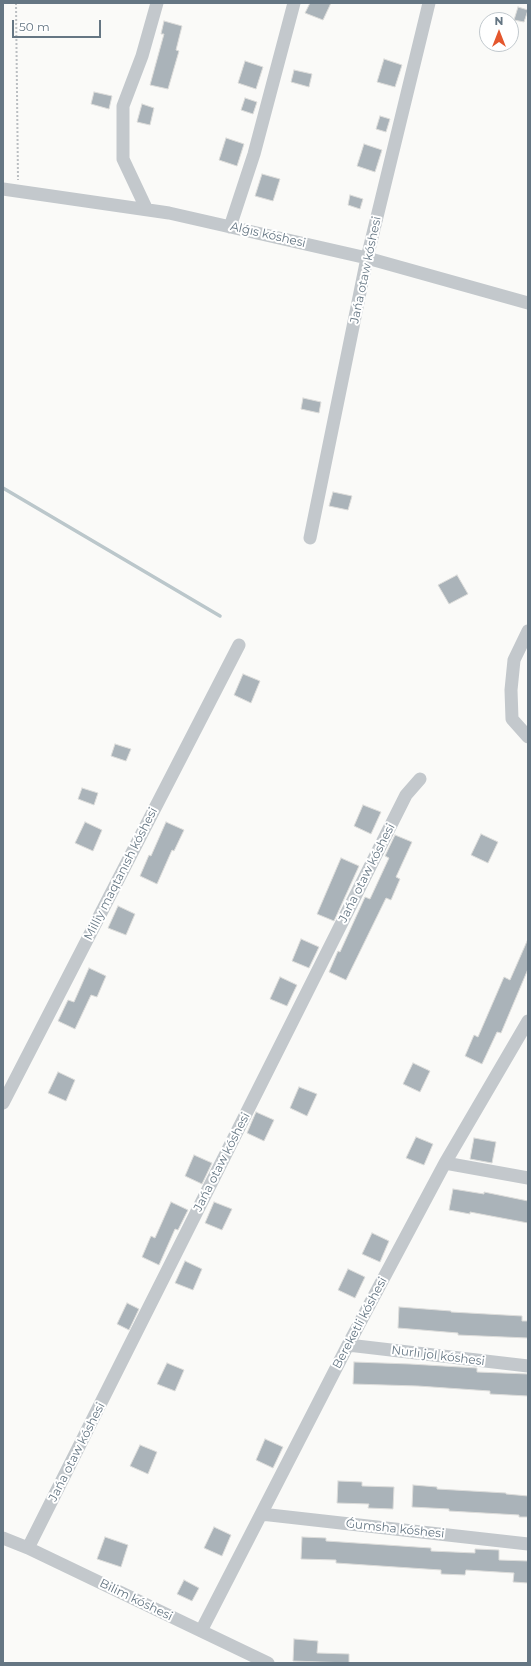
<!DOCTYPE html>
<html>
<head>
<meta charset="utf-8">
<style>
	body { margin:0 }
	#map { position:relative; width:531px; height:1666px; overflow:hidden; background:#fafaf8; font-family:Montserrat,sans-serif }
	canvas { display:block }
	.frame { position:absolute; inset:0; border:4px solid #657683; pointer-events:none }
	.north { position:absolute; left:479px; top:12px; width:40px; height:40px; box-sizing:border-box; background:#fff; border:1px solid #c1c8cd; border-radius:50%; rotate:0deg; font-size:11px; font-weight:700; line-height:16px; text-align:center; color:#657683 }
	.north::after { content:''; display:block; margin:auto; width:14px; height:18px; background:#e4572e; clip-path:polygon(50% 0,100% 100%,50% 72%,0 100%) }
	.scale { position:absolute; left:12px; top:20px; width:89px; height:18px; box-sizing:border-box; border:2px solid #657683; border-top:0; padding-left:5px; font-size:12px; line-height:14px; white-space:nowrap; color:#657683; -webkit-text-stroke:3px #fff; paint-order:stroke }
</style>
</head>
<body>
<div id="map">
<canvas width="531" height="1666"></canvas>
<div class="frame"></div>
<div class="north">N</div>
<div class="scale">50 m</div>
</div>
<script>
const c = document.querySelector('canvas').getContext('2d');
c.lineJoin = 'round';
const toPath = rows => new Path2D(rows.map(r => 'M' + r).join(''));
function strokePath(path, color, width, dash) { c.strokeStyle = color; c.lineWidth = width; c.lineCap = dash ? 'butt' : 'round'; c.setLineDash(dash || []); c.stroke(path); }
function fill(path, color) { c.fillStyle = color; c.fill(path, 'evenodd'); }
function drawText(font, color, halo, rows, align = 'center') {
  c.font = font + ' Montserrat,sans-serif'; c.lineWidth = 4; c.setLineDash([]); c.textBaseline = 'middle'; c.strokeStyle = halo; c.fillStyle = color; for (const [text, x, y, turn = 0] of rows) {
    c.save(); c.translate(x, y); c.rotate((+turn || 0) * Math.PI / 180); c.textAlign = isNaN(turn) ? turn : align; if (halo) c.strokeText(text, 0, 0); c.fillText(text, 0, 0); c.restore();
  }
}
strokePath(toPath([
	[3,488,220,616]
]), '#bbc7cb', 3.5);
const building = toPath([
	[310,3,331,3,323,20,305,13,310,3],
	[518,7,528,10,524,22,514,20,518,7],
	[164,21,182,26,176,50,179,51,168,89,150,85,164,34,161,34,164,21],
	[384,59,402,65,395,87,377,82,384,59],
	[245,61,263,67,256,89,238,83,245,61],
	[294,70,312,74,309,87,291,82,294,70],
	[94,92,112,96,109,109,91,104,94,92],
	[245,98,257,102,253,114,241,110,245,98],
	[142,104,154,108,150,125,137,122,142,104],
	[380,116,390,119,386,132,376,129,380,116],
	[226,138,244,144,237,166,219,160,226,138],
	[364,144,382,150,375,172,357,166,364,144],
	[262,174,280,179,273,201,255,196,262,174],
	[350,195,363,199,360,209,348,205,350,195],
	[303,398,321,402,319,413,301,409,303,398],
	[333,492,352,496,348,510,329,506,333,492],
	[457,575,468,594,449,604,438,585,457,575],
	[243,674,260,681,251,703,234,695,243,674],
	[115,744,131,749,126,761,111,756,115,744],
	[82,788,98,793,94,805,78,799,82,788],
	[363,805,381,812,371,834,354,826,363,805],
	[85,822,102,830,93,851,75,843,85,822],
	[166,822,184,830,174,851,172,850,157,884,140,876,149,855,151,856,166,822],
	[481,834,498,842,488,863,471,855,481,834],
	[395,835,412,842,396,877,400,879,391,900,386,898,346,980,329,972,338,951,340,952,365,897,370,899,389,858,385,856,395,835],
	[341,858,359,866,334,921,317,914,341,858],
	[118,906,135,914,126,935,108,928,118,906],
	[301,939,319,947,309,968,292,961,301,939],
	[528,939,528,969,501,1033,497,1032,482,1064,465,1056,474,1035,478,1037,504,977,510,980,528,939],
	[89,968,106,976,97,997,91,995,75,1029,58,1021,68,1000,74,1002,89,968],
	[280,977,297,985,287,1006,270,999,280,977],
	[413,1063,430,1071,420,1092,403,1084,413,1063],
	[58,1072,75,1080,66,1101,48,1093,58,1072],
	[299,1087,317,1094,307,1116,290,1108,299,1087],
	[256,1112,274,1120,264,1141,247,1133,256,1112],
	[416,1137,433,1144,424,1165,406,1158,416,1137],
	[474,1138,496,1142,492,1163,470,1159,474,1138],
	[194,1155,212,1163,202,1184,185,1176,194,1155],
	[453,1189,484,1194,484,1192,528,1201,528,1223,470,1212,470,1214,449,1210,453,1189],
	[171,1202,188,1210,178,1230,175,1229,159,1265,142,1257,151,1236,155,1238,171,1202],
	[214,1202,232,1209,222,1230,205,1223,214,1202],
	[372,1233,389,1241,380,1262,362,1254,372,1233],
	[185,1261,202,1269,193,1290,175,1283,185,1261],
	[348,1269,365,1277,355,1298,338,1290,348,1269],
	[127,1303,139,1309,129,1330,117,1324,127,1303],
	[399,1307,451,1311,451,1312,522,1316,522,1321,528,1321,528,1338,458,1335,458,1333,398,1328,399,1307],
	[354,1362,410,1364,477,1368,477,1372,528,1374,528,1396,490,1394,490,1391,418,1386,353,1384,354,1362],
	[167,1363,184,1370,175,1391,157,1384,167,1363],
	[265,1439,283,1447,273,1468,256,1460,265,1439],
	[140,1445,157,1452,148,1474,130,1466,140,1445],
	[338,1481,362,1482,362,1486,394,1487,393,1509,368,1508,369,1504,337,1503,338,1481],
	[413,1485,437,1487,437,1489,506,1493,506,1494,528,1496,528,1517,519,1517,519,1515,449,1511,449,1509,412,1507,413,1485],
	[214,1527,231,1535,222,1556,204,1548,214,1527],
	[105,1537,128,1545,121,1567,97,1559,105,1537],
	[302,1537,326,1538,326,1541,431,1548,431,1551,475,1553,475,1549,499,1550,499,1560,528,1561,528,1583,513,1582,514,1573,466,1570,465,1575,441,1574,441,1570,336,1563,336,1560,301,1559,302,1537],
	[184,1580,199,1588,192,1601,177,1594,184,1580],
	[294,1639,318,1641,317,1653,349,1654,349,1663,293,1661,294,1639]
]);
fill(building, '#aab3b9');
strokePath(building, '#dcdcda', 1);
strokePath(toPath([
	[16,3,18,180]
]), '#bbbfc2', 2, [2, 2]);
strokePath(toPath([
	[3,189,169,213,367,258,528,303],
	[147,210,123,159,123,106,142,56,157,3],
	[230,227,254,154,294,3],
	[310,538,367,258,429,3],
	[528,631,514,660,511,690,512,719,528,737],
	[3,1103,239,645],
	[445,1163,528,1178],
	[348,1345,528,1366],
	[261,1514,528,1544],
	[3,1538,28,1548,268,1663],
	[28,1548,406,795,420,779],
	[201,1631,348,1345,445,1163,528,1021]
]), '#c3c8cc', 13);
drawText('12px', '#657683', '#fff', [
	["Alǵıs kóshesi",268,235,13],
	["Jańa otaw kóshesi",366,270,-78],
	["Jańa otaw kóshesi",367,873,-63],
	["Milliy maqtanısh kóshesi",121,874,-63],
	["Jańa otaw kóshesi",222,1162,-63],
	["Bereketli kóshesi",360,1323,-62],
	["Nurlı jol kóshesi",438,1356,7],
	["Jańa otaw kóshesi",77,1452,-63],
	["Ǵumsha kóshesi",395,1529,6],
	["Bilim kóshesi",136,1600,26]
]);
</script>
</body>
</html>
